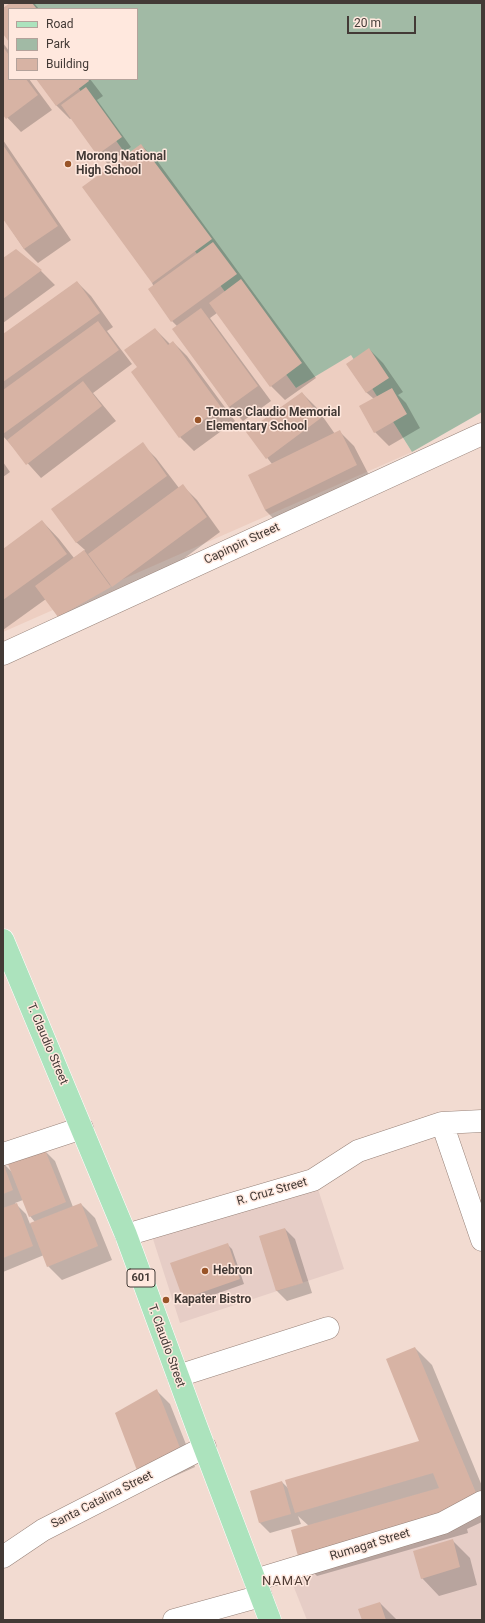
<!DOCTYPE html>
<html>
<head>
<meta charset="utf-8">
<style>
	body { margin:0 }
	#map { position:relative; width:485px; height:1623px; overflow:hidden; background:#f2dbd1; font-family:Roboto,sans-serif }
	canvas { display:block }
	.frame { position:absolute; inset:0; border:4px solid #433a36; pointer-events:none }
	.legend { position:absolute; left:8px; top:8px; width:130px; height:72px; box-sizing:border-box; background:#ffe8de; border:1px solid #b4a29b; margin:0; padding:5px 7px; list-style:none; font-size:12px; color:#433a36 }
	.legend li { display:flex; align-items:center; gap:8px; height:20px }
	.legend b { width:20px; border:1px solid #b4a29b }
	.scale { position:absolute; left:347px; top:16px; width:69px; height:18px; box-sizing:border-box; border:2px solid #433a36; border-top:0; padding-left:5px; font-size:12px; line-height:14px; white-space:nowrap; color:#433a36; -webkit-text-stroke:3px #ffe8de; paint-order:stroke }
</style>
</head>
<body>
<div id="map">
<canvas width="485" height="1623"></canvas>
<div class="frame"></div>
<ul class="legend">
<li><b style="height:5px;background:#ace3bd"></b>Road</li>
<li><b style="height:11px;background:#a1baa5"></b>Park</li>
<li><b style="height:11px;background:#d7b3a4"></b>Building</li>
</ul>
<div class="scale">20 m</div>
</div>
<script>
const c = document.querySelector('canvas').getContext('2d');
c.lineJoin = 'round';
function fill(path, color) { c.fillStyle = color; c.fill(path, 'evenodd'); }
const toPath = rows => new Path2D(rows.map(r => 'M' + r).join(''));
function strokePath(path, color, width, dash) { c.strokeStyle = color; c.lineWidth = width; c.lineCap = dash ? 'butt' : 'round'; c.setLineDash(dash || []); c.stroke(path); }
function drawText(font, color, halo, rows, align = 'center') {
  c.font = font + ' Roboto,sans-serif'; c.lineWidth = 3; c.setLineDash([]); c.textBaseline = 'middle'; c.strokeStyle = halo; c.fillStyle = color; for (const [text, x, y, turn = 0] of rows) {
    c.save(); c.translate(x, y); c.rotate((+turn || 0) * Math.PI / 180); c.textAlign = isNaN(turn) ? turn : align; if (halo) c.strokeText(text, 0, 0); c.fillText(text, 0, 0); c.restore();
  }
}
fill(toPath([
	[317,1186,344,1269,180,1323,153,1239],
	[482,1510,482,1620,307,1620,291,1580,414,1544]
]), '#e6cdc6');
fill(toPath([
	[3,3,18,3,9,9,9,79,72,79,194,250,296,388,351,354,412,452,3,632]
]), '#edcec1');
fill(toPath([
	[18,3,482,3,482,412,412,452,351,355,296,388,194,250,72,79,137,79,137,9,23,9]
]), '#a1baa5');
fill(toPath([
	[11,3,34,3,39,9,9,9,9,40,3,32,3,9],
	[3,43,9,51,9,79,29,79,52,110,21,132,3,113],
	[37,79,90,79,103,96,97,100,131,147,108,164,98,154,72,118,70,119,56,105],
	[3,140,71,240,38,263,24,249,3,217],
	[141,145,158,162,316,378,285,400,271,386,217,313,210,318,271,401,243,421,229,407,177,326,172,321,152,283],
	[16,250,41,271,55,285,3,323,3,260],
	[77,282,91,296,113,327,107,331,132,364,93,393,116,421,41,478,3,436,3,335],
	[155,329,170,344,173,342,187,356,235,421,194,451,180,437,138,368],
	[369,349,383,363,403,392,398,395,406,403,420,428,389,446,375,432,374,399,367,393,347,364],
	[302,393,316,407,335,434,340,432,354,446,371,479,279,524,265,510,272,464,248,433],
	[142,444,156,458,179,488,183,486,197,500,220,532,127,600,73,631,46,599,3,630,3,550,42,521,59,539,74,558,85,550,76,542],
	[3,462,10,472,3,477],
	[45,1151,55,1161,73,1207,81,1204,95,1218,112,1260,62,1280,48,1266,44,1255,3,1272,3,1163,13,1173],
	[23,1200,30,1216,35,1222,30,1224,26,1214,15,1203],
	[285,1229,295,1239,312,1293,287,1301,277,1291,260,1237],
	[227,1244,232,1249,244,1284,188,1304,183,1299],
	[415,1348,432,1365,482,1486,482,1522,467,1529,468,1533,317,1576,300,1559,309,1526,298,1516,301,1524,270,1533,260,1523,251,1491,282,1482,289,1489,421,1441],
	[156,1390,170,1404,195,1467,153,1486,139,1472],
	[452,1540,470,1558,477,1585,439,1596,422,1578],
	[380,1603,397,1620,363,1620]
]), '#0003');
fill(toPath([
	[10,3,32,3,37,9,9,9,9,42,3,34,3,8],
	[3,47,9,55,9,79,26,79,38,95,6,119,3,115],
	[36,79,88,79,89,81,56,106],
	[86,87,122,137,97,155,61,105],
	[141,144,212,239,152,283,82,187],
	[3,145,58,226,24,249,3,219],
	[213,242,237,274,171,322,148,289],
	[16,249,42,270,3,299,3,258],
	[241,279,302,363,270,387,209,303],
	[77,281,100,313,3,382,3,334],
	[201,308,258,386,229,407,172,329],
	[98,321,119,350,3,434,3,390],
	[155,328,168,345,173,341,221,407,179,438,131,372,137,367,124,350],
	[369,348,389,378,366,393,346,364],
	[83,381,102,406,26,465,7,440],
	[392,388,407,414,374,433,359,406],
	[302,392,321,418,266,459,246,432],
	[340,430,357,465,265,510,248,475],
	[143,442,167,476,76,543,51,509],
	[183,484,207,517,112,587,88,554],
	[42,520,67,554,3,600,3,549],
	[84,550,111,587,58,617,35,586],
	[45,1150,66,1202,29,1217,8,1164],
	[3,1163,13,1190,3,1194],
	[17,1203,33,1246,3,1258,3,1208],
	[81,1203,98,1246,47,1267,30,1223],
	[285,1228,303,1283,276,1291,259,1236],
	[228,1243,240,1279,183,1299,170,1263],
	[415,1347,479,1500,299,1560,291,1530,439,1488,433,1473,295,1513,285,1480,419,1441,386,1359],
	[157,1389,182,1453,138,1473,115,1413],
	[282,1481,291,1514,259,1523,250,1491],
	[453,1539,460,1567,421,1579,413,1551],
	[380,1602,386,1620,362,1620,358,1609]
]), '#d7b3a4');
const minor = toPath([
	[3,654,482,434],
	[442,1123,482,1240],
	[3,1154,82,1128],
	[126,1235,313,1180,358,1151,442,1123,482,1121],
	[178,1376,328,1328],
	[3,1557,43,1530,205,1447],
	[255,1580,443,1523,482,1502],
	[174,1620,261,1596]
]);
const major = toPath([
	[3,940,126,1235,197,1428,270,1620]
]);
strokePath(minor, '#978279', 23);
strokePath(major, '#fff', 23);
strokePath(minor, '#fff', 22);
strokePath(major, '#ace3bd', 22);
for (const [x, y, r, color] of [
	[68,164,4,"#995428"],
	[198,420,4,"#995428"],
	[205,1271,4,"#995428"],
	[166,1300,4,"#995428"]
]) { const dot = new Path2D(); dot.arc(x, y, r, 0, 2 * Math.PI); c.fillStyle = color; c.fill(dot); strokePath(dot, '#ffe8de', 1.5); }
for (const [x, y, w] of [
	[141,1278,28]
]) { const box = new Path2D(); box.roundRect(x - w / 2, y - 9, w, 18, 3); c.fillStyle = '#ffe8de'; c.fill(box); strokePath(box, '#433a36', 1); }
drawText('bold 11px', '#433a36', null, [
	["601",141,1278]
]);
drawText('bold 12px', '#433a36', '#ffe8de', [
	["Morong National",76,157],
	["High School",76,171],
	["Tomas Claudio Memorial",206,413],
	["Elementary School",206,427],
	["Hebron",213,1271],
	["Kapater Bistro",174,1300]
], 'left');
drawText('12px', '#433a36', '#ffe8de', [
	["Capinpin Street",242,544,-25],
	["T. Claudio Street",47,1044,67],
	["R. Cruz Street",272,1192,-16],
	["T. Claudio Street",166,1346,70],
	["Santa Catalina Street",102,1500,-27],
	["Rumagat Street",370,1545,-17]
]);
c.letterSpacing = '1px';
drawText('13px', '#503d36', '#ffe8de', [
	["NAMAY",287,1582]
]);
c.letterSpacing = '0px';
</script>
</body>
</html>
